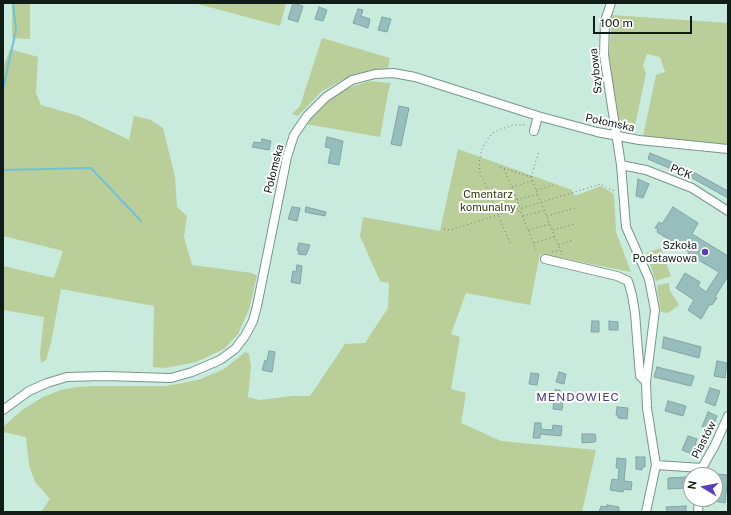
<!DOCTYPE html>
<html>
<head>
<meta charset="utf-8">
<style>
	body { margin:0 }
	#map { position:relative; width:731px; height:515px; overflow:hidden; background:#c8ebde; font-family:"Public Sans",sans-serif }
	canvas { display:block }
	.frame { position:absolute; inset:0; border:4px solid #0f1c17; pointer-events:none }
	.north { position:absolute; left:683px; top:467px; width:40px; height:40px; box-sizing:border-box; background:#fff; border:1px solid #9fa4a2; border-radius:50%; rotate:280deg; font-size:11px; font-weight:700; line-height:16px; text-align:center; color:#0f1c17 }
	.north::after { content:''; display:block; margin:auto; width:14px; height:18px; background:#5a3eb7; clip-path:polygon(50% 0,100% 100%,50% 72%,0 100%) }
	.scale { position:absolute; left:593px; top:16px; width:99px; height:18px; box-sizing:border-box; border:2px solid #0f1c17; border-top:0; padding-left:5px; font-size:12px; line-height:14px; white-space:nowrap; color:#0f1c17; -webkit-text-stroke:3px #fff; paint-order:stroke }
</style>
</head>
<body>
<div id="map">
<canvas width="731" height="515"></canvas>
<div class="frame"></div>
<div class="north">N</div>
<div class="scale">100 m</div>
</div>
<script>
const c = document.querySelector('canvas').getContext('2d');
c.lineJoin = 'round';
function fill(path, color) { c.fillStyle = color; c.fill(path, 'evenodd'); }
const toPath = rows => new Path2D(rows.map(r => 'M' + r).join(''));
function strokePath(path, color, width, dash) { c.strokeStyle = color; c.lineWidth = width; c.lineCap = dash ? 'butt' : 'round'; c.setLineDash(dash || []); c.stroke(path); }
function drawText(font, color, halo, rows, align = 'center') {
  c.font = font + ' "Public Sans",sans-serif'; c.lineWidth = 4; c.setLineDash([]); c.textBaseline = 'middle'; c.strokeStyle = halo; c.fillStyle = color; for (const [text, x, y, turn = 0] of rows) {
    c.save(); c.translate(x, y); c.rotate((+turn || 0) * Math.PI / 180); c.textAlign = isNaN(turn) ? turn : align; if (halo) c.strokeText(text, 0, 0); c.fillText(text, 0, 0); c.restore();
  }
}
fill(toPath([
	[12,3,30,3,30,39,12,38],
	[194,3,286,3,280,26],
	[612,15,728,23,728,147,643,136,656,75,665,72,660,57,647,54,643,65,646,73,635,126,627,130,617,121,609,57],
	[322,38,390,58,388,68,365,72,340,81,321,92,298,116,292,114,300,106],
	[10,49,38,57,36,93,41,105,79,116,129,140,134,116,151,120,163,128,175,177,177,207,187,216,184,237,192,265,252,273,257,276,249,309,238,334,224,349,196,362,165,368,153,367,154,306,61,289,51,343,46,360,41,363,40,354,44,317,3,310,3,266,54,278,63,251,3,236,3,68],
	[369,81,391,83,388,93,380,137,306,124,318,110,343,90],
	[458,149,572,190,574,195,577,195,601,186,614,194,616,232,631,272,540,254,530,305,466,293,451,334,460,337,451,389,466,393,461,423,501,441,596,450,582,512,41,512,50,499,35,482,29,465,26,437,3,432,3,427,22,410,43,397,61,390,76,387,95,386,166,386,183,383,201,379,224,369,238,358,245,352,249,354,251,366,248,397,259,400,293,396,310,396,345,344,365,343,388,308,389,283,380,281,360,236,363,217,440,231],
	[661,248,671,276,656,281,646,253],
	[669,283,670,291,679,305,668,313,661,312,657,288,658,285]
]), '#b9ce98');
strokePath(toPath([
	[3,89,16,30,13,3],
	[3,170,91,168,141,221]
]), '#71c1d8', 2);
const building = toPath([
	[293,3,303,6,298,22,288,19,293,3],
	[319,7,327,10,323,21,315,19,319,7],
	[358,9,363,10,361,16,370,19,368,28,353,23,358,9],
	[382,17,391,19,387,32,378,30,382,17],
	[399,106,409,108,401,146,391,144,399,106],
	[327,137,343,141,339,165,328,163,331,150,330,148,325,147,327,137],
	[262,139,271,141,269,150,252,147,254,142,261,143,262,139],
	[650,153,684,167,728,191,728,198,692,178,648,159,650,153],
	[638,179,649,184,643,198,636,196,638,179],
	[292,207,300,208,297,221,288,219,292,207],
	[306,207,326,212,325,216,305,212,306,207],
	[673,207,698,223,692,234,728,256,728,276,715,297,717,298,712,305,710,304,701,319,688,310,694,300,676,288,685,273,700,282,698,286,706,292,719,272,688,254,689,252,657,232,658,229,655,228,659,222,662,224,673,207],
	[299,243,310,245,306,255,298,254,299,251,297,250,299,243],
	[297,265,302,266,300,284,291,282,293,271,296,272,297,265],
	[592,321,599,321,599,332,591,332,592,321],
	[609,321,618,322,618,330,609,330,609,321],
	[664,337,701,347,699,358,662,348,664,337],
	[269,351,275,352,272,372,262,370,265,360,267,361,269,351],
	[717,361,727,363,725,378,714,376,717,361],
	[657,367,694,376,691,386,654,377,657,367],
	[559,372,566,374,564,384,556,382,559,372],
	[531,373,539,374,537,385,529,384,531,373],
	[710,388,720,391,715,406,705,402,710,388],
	[555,390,560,390,559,400,563,401,562,410,553,409,555,390],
	[668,401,686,406,683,416,665,411,668,401],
	[617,407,628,408,627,419,618,418,618,415,616,415,617,407],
	[708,412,717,416,712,430,702,427,708,412],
	[535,423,541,423,541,429,552,430,553,425,562,426,561,436,540,434,540,438,533,438,535,423],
	[582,434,595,434,596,438,595,442,582,443,582,434],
	[688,436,697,439,692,454,682,450,688,436],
	[636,457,645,457,645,467,642,467,642,470,636,469,636,457],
	[617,458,626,459,624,481,632,482,631,490,624,489,623,492,610,490,612,479,618,480,619,468,616,468,617,458],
	[717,474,728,475,725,503,715,501,717,474],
	[687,477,688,488,668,489,668,478,687,477],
	[607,505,619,507,619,512,599,512,601,506,607,507,607,505],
	[686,506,686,512,667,512,666,507,686,506]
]);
fill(building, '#98bdbd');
strokePath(building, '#80a5a4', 1);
const minor = toPath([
	[611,3,605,21,604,55,621,165,626,227,649,279,655,310,646,382,647,408,656,465,646,512],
	[534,131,538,116],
	[621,165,646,170,692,188,728,211],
	[545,259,617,276,628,281,632,295,635,313,640,376,646,382],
	[3,410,29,391,47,383,67,377,105,376,171,378,192,372,220,360,235,349,245,336,253,321,257,306,287,157,294,135,307,116,326,97,352,80,375,74,393,73,415,77,538,116,597,132,639,140,728,149],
	[656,465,702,468],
	[701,475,702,468,715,445,728,416],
	[698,512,699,499]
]);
strokePath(minor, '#77978c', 10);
strokePath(toPath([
	[500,167,531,177,562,255],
	[504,169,519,205],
	[531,177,539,151],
	[512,187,532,181],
	[537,190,553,185],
	[517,200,537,194],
	[522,208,601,184,611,190,616,191],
	[521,212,536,250],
	[523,216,543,211],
	[547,216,575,208],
	[444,229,450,230,517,209,519,206,522,208,520,211,518,211,517,209],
	[529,230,549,224],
	[553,230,574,224],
	[510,243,480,172,479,163,482,149,487,140,493,133,501,129,514,125,527,125],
	[534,243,554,237],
	[559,245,573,240],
	[552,252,560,250]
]), '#677e75', 1, [1, 3]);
strokePath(minor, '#fff', 8);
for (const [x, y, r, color] of [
	[705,252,4,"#5a3eb7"]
]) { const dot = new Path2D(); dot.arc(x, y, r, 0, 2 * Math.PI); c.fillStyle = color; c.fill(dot); strokePath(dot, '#fff', 1.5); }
drawText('11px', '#0f1c17', '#fff', [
	["Szybowa",596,71,-96],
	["Połomska",610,123,12],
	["Połomska",274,169,-76],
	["PCK",681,172,22],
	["Piastów",704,440,-63]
]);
drawText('11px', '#2f3d11', '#fff', [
	["Cmentarz",488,195],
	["komunalny",488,208]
]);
drawText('11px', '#0f1c17', '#fff', [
	["Szkoła",697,246],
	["Podstawowa",697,259]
], 'right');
c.letterSpacing = '1px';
drawText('12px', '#4a417e', '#fff', [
	["MENDOWIEC",578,397]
]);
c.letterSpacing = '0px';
</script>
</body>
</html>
